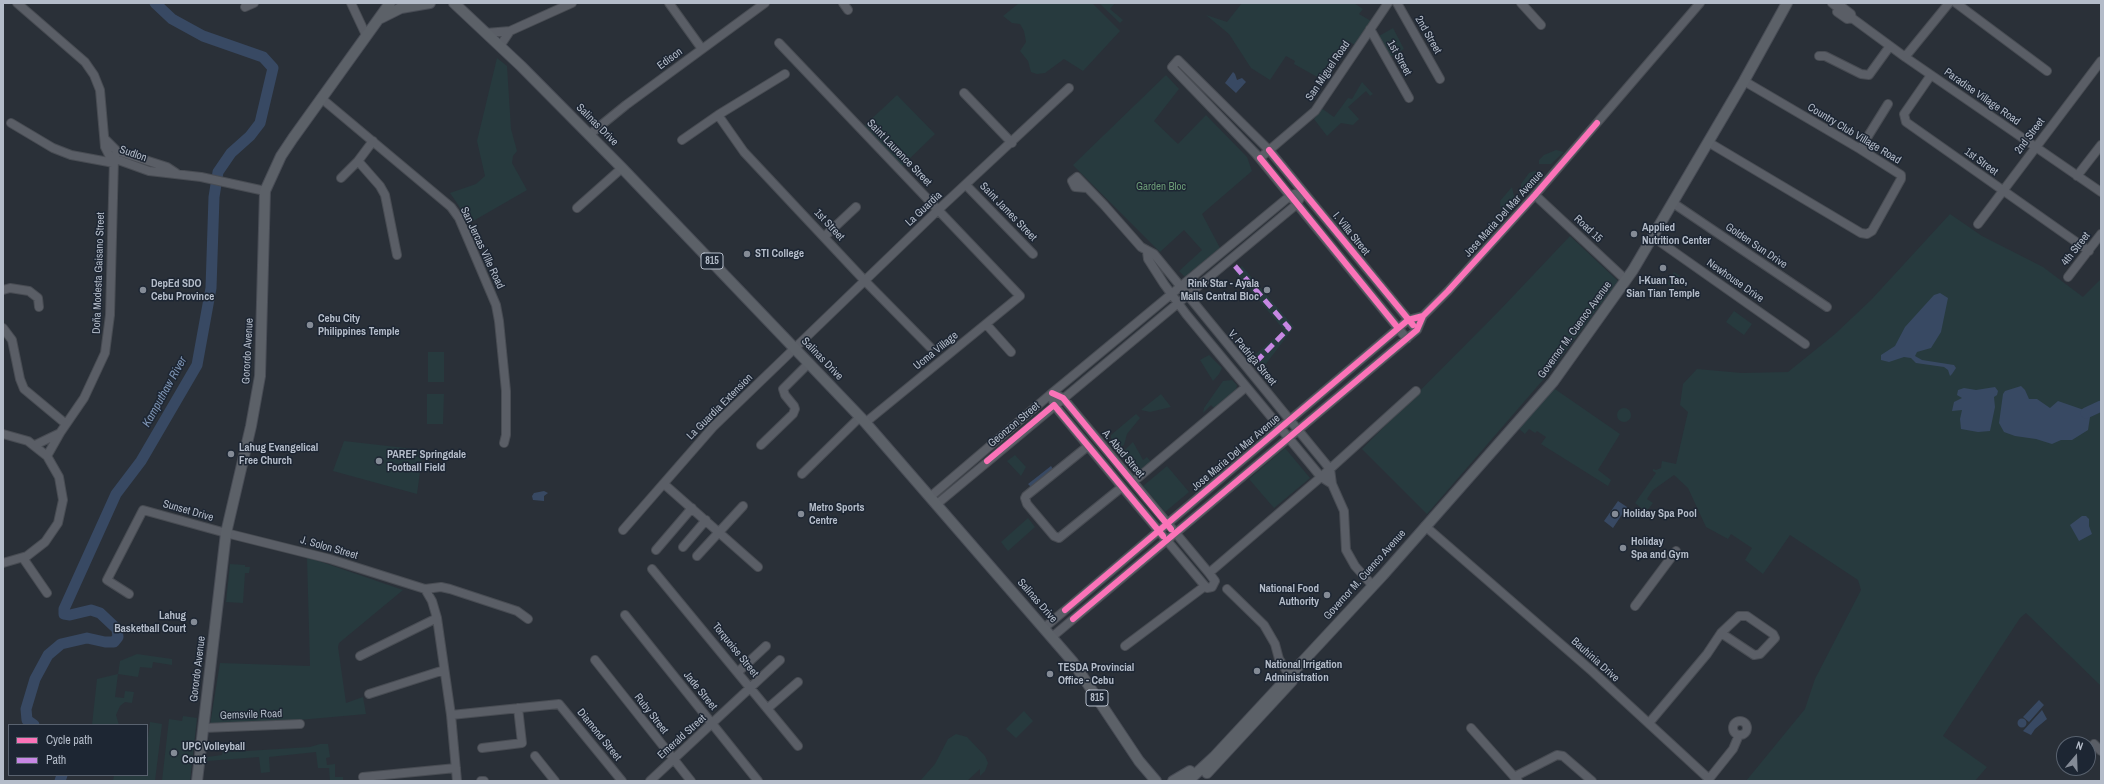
<!DOCTYPE html>
<html>
<head>
<meta charset="utf-8">
<style>
	body { margin:0 }
	#map { position:relative; width:2104px; height:784px; overflow:hidden; background:#2a3038; font-family:"Archivo Narrow",sans-serif }
	canvas { display:block }
	.frame { position:absolute; inset:0; border:4px solid #b4bcc9; pointer-events:none }
	.legend { position:absolute; left:8px; top:724px; width:140px; height:52px; box-sizing:border-box; background:#1d2633; border:1px solid #59626f; margin:0; padding:5px 7px; list-style:none; font-size:12px; color:#b4bcc9 }
	.legend li { display:flex; align-items:center; gap:8px; height:20px }
	.legend b { width:20px; border:1px solid #59626f }
	.north { position:absolute; left:2056px; top:736px; width:40px; height:40px; box-sizing:border-box; background:#1d2633; border:1px solid #59626f; border-radius:50%; rotate:19deg; font-size:11px; font-weight:700; line-height:16px; text-align:center; color:#b4bcc9 }
	.north::after { content:''; display:block; margin:auto; width:14px; height:18px; background:#848b96; clip-path:polygon(50% 0,100% 100%,50% 72%,0 100%) }
</style>
</head>
<body>
<div id="map">
<canvas width="2104" height="784"></canvas>
<div class="frame"></div>
<ul class="legend">
<li><b style="height:5px;background:#fb73b8"></b>Cycle path</li>
<li><b style="height:5px;background:#c787e3"></b>Path</li>
</ul>
<div class="north">N</div>
</div>
<script>
const c = document.querySelector('canvas').getContext('2d');
c.lineJoin = 'round';
function fill(path, color) { c.fillStyle = color; c.fill(path, 'evenodd'); }
const toPath = rows => new Path2D(rows.map(r => 'M' + r).join(''));
function strokePath(path, color, width, dash) { c.strokeStyle = color; c.lineWidth = width; c.lineCap = dash ? 'butt' : 'round'; c.setLineDash(dash || []); c.stroke(path); }
function drawText(font, color, halo, rows, align = 'center') {
  c.font = font + ' "Archivo Narrow",sans-serif'; c.lineWidth = 3; c.setLineDash([]); c.textBaseline = 'middle'; c.strokeStyle = halo; c.fillStyle = color; for (const [text, x, y, turn = 0] of rows) {
    c.save(); c.translate(x, y); c.rotate((+turn || 0) * Math.PI / 180); c.textAlign = isNaN(turn) ? turn : align; if (halo) c.strokeText(text, 0, 0); c.fillText(text, 0, 0); c.restore();
  }
}
fill(toPath([
	[1019,3,1092,3,1120,31,1083,71,1064,59,1045,73,1037,74,1031,72,1028,61,1020,51,1026,42,1024,31,1020,24,1012,23,1003,16],
	[1099,3,1115,3,1110,9,1123,20,1120,23],
	[1242,3,1354,3,1363,9,1359,14,1371,21,1355,45,1348,41,1346,46,1330,61,1319,78,1294,64,1295,61,1286,56,1270,80,1251,68,1229,34,1206,15,1227,22],
	[1393,28,1404,49,1390,57,1379,36],
	[497,58,507,66,511,129,517,151,513,156,512,163,527,190,468,224,459,206,450,193,476,184,485,176,477,141],
	[1166,75,1179,89,1154,121,1178,144,1206,115,1247,157,1252,171,1202,214,1220,248,1185,277,1179,271,1202,250,1184,230,1160,252,1073,165],
	[1362,82,1373,94,1370,96,1366,91,1348,107,1359,119,1353,125,1341,123,1327,136,1314,119,1321,108,1334,117,1348,98,1352,99],
	[897,95,935,134,902,166,864,126],
	[1556,150,1564,152,1551,164,1539,164,1539,160,1544,155],
	[1534,171,1543,172,1521,197,1521,184,1529,173],
	[1512,187,1516,205,1504,218,1501,215,1500,201],
	[1950,214,1982,236,2043,267,2083,297,2101,279,2101,686,2026,613,2020,618,1943,736,1987,767,1975,781,1746,781,1805,709,1815,679,1861,590,1858,580,1790,535,1763,574,1745,560,1752,548,1731,534,1728,539,1706,527,1688,488,1674,475,1653,490,1647,499,1653,503,1646,512,1635,503,1656,473,1653,471,1653,469,1656,470,1661,468,1662,461,1676,464,1688,412,1680,405,1683,384,1697,369,1742,373,1788,372,1835,334,1871,300],
	[1570,236,1618,281,1555,366,1427,514,1362,449,1500,310],
	[1242,266,1294,327,1262,369,1252,357,1284,330,1235,272],
	[1674,272,1680,276,1673,287,1667,284],
	[1734,311,1752,324,1744,335,1726,322],
	[428,352,444,352,444,382,428,382],
	[1209,355,1222,368,1219,374,1213,381,1200,360],
	[1232,380,1237,385,1236,391,1215,409,1211,405,1203,413,1204,408,1223,381],
	[1552,387,1620,434,1598,470,1611,480,1608,486,1541,444,1546,437,1537,431,1535,433,1529,429,1525,434,1518,428],
	[427,394,444,394,443,424,427,424],
	[1161,394,1171,407,1150,412,1141,410],
	'1617 415a7 7 0 1 1 14 0a7 7 0 1 1-14 0Z',
	[1136,414,1140,418,1127,434,1124,445,1118,448,1111,438,1111,435],
	[344,441,423,450,417,494,333,471],
	[1133,442,1143,460,1147,457,1151,462,1141,470,1135,468,1124,456,1125,450],
	[1285,448,1310,478,1274,508,1249,479],
	[1015,455,1026,467,1021,476,1007,461],
	[1167,466,1189,492,1165,512,1143,486],
	[1028,518,1035,527,1008,551,1001,542],
	[307,557,403,590,339,643,338,647,346,703,363,697,366,714,299,720,210,725,220,663,310,666],
	[230,564,245,565,245,567,250,567,249,573,245,573,243,603,226,602],
	[137,654,172,659,172,665,153,662,152,668,140,667,138,677,118,674,115,697,124,698,125,691,134,692,132,703,125,702,120,706,116,715,119,725,92,725,97,679,118,674,120,661],
	[1024,711,1033,721,1016,738,1006,729],
	[183,716,197,718,190,781,162,781,169,719,182,721],
	[150,722,162,724,155,781,113,781,114,775,147,775,147,745],
	[956,734,967,737,985,756,988,763,985,771,980,776,980,769,967,781,920,781,935,764,948,739],
	[320,744,328,744,330,757,326,758,327,765,335,764,335,777,343,777,343,781,330,781,329,768,318,768,316,752,269,757,270,772,261,773,259,757,207,761,207,757,222,755,223,751,227,747,231,752,310,747]
]), '#273a3e');
fill(toPath([
	[1233,72,1235,74,1237,80,1242,78,1246,82,1236,93,1225,83],
	[1940,293,1948,298,1941,332,1931,348,1917,352,1915,356,1922,360,1954,365,1956,368,1952,374,1950,376,1948,370,1944,367,1916,363,1911,358,1904,357,1889,362,1881,360,1881,355,1895,346,1905,327,1934,295],
	[2021,386,2025,390,2029,399,2037,399,2050,408,2058,401,2084,410,2090,417,2088,430,2072,440,2061,440,2052,444,2036,439,2015,436,2004,432,1999,423,2003,394,2005,391],
	[1995,387,1998,391,1997,395,1994,397,1995,407,1990,431,1978,432,1961,429,1960,419,1962,410,1952,411,1954,402,1962,398,1957,395,1958,390,1964,388,1976,390],
	[1051,466,1053,469,1031,487,1028,484],
	[544,491,548,493,544,496,544,501,533,500,532,496,534,493],
	[1618,501,1627,507,1613,528,1604,521],
	[2082,516,2086,516,2089,519,2089,526,2092,534,2079,541,2070,525],
	[2039,700,2044,705,2029,722,2023,717],
	[2042,710,2047,719,2035,729,2031,735,2023,731],
	'2017.5 723a4.5 4.5 0 1 1 9 0a4.5 4.5 0 1 1-9 0Z'
]), '#384963');
strokePath(toPath([
	[2086,413,2101,406],
	[34,725,27,720,26,709,35,679,48,655,61,644,87,638,105,642,114,642,118,637,117,629,100,613,91,610,70,615,64,614,64,609,116,494,141,461,197,365,211,288,214,197,218,172,231,153,250,136,260,123,273,68,263,57,203,36,172,19,155,3],
	[60,781,62,775]
]), '#384963', 11);
const minor = toPath([
	[17,3,85,62,94,75,100,90,105,147,110,157,149,171,201,177,265,191],
	[351,3,366,35],
	[669,3,702,49],
	[843,3,848,10],
	[1397,3,1440,79],
	[1521,3,1541,25],
	[1832,3,1838,8,1842,7,1851,14,1852,18,1905,57,2101,192],
	[1956,3,2047,71],
	[245,7,254,3],
	[1838,8,1837,12,1847,19,1852,18],
	[1370,29,1409,98],
	[486,33,510,31,572,3],
	[779,43,1020,296,866,422],
	[500,46,510,31],
	[1819,56,1825,56,1861,74,1869,75,1890,46],
	[1905,57,1949,3],
	[1931,75,1904,114,1906,122,2089,251],
	[964,93,1012,143],
	[321,98,451,207,459,218,496,305,499,321,506,391,506,435,504,443],
	[718,115,744,152,865,281,930,347],
	[11,123,53,148,71,155,114,163],
	[589,135,626,105,765,3],
	[105,139,117,151,167,167,176,173],
	[682,140,718,115,785,74],
	[1708,142,1861,233,1867,234,1872,231,1901,179,1901,175,1860,149,1744,81],
	[1860,149,1888,104],
	[1260,158,1315,111,1388,3],
	[358,161,380,186,385,195,397,255],
	[2077,176,2101,145],
	[341,178,358,161,373,141],
	[966,185,1033,254],
	[1087,188,1075,187,1072,181,1077,177,1104,205,1141,247,1154,254,1330,469,1332,484,1344,511,1346,550,1355,566,1373,586],
	[1535,195,1626,280],
	[1673,203,1827,307],
	[577,208,622,168],
	[1978,224,2101,61],
	[825,236,856,207],
	[1653,237,1805,344],
	[1147,252,1148,259,1164,284,1186,314,1321,477,1332,484],
	[2068,277,2101,234],
	[3,290,10,288,29,291,38,298,39,307],
	[986,324,1011,352],
	[3,328,12,340,20,379,24,389,66,424],
	[1407,339,1256,154,1172,67,1178,60,1269,150,1417,330],
	[1052,393,1063,398,1209,573,1215,581,1212,587,1207,588,1205,586,1122,487,1054,405,1052,393],
	[3,434,28,441,47,456,59,477,63,500,58,523,45,542,27,556,3,563],
	[35,445,60,433],
	[761,445,793,414,795,409,794,406,785,395,783,389,809,363],
	[1088,446,1026,496,1025,498,1027,504,1054,536,1059,538,1122,487],
	[47,456,60,433,84,398,105,353,110,315,114,159,117,151],
	[802,474,860,417],
	[1133,482,1246,387],
	[664,484,758,567],
	[930,497,1052,393,1291,195,1295,194],
	[937,504,1297,204,1303,192],
	[1425,526,1593,672,1709,779,1733,749,1739,735],
	[623,530,713,427,938,210,1069,88],
	[683,547,706,520],
	[656,550,692,508],
	[697,556,743,506],
	[23,558,47,593],
	[652,569,798,746],
	[1209,573,1321,477,1416,391],
	[425,589,432,601,437,618,451,715,457,781],
	[1227,589,1264,625,1275,644,1279,659,1286,670],
	[129,594,107,580,143,510,226,533,330,559,425,589,441,587,450,589,517,611,528,619],
	[1635,606,1676,551],
	[625,615,758,781],
	[1044,628,1408,320,1423,316],
	[1052,637,1417,330,1423,316,1448,291,1535,195,1700,3],
	[1125,646,1205,586],
	[360,656,437,618],
	[595,660,691,781],
	[738,672,766,646],
	[369,694,444,670],
	[768,708,798,682],
	[451,715,559,704,622,781],
	'1733 728a7 7 0 1 1 14 0a7 7 0 1 1-14 0Z',
	[1649,723,1707,654,1721,633,1739,616,1747,616,1773,634,1775,638,1760,654,1754,655,1721,633],
	[204,728,300,724],
	[1471,728,1518,781],
	[2094,744,2101,751],
	[482,748,522,743,518,708],
	[535,756,555,781],
	[363,777,456,768],
	[1514,777,1557,755,1563,756,1592,781],
	[481,781,484,781],
	[650,781,780,660]
]);
const major = toPath([
	[454,3,521,66,622,168,864,421,1073,662,1139,761,1156,781],
	[381,18,401,8,430,3],
	[1188,773,1188,781,1214,757,1383,575,1553,382,1633,270,1744,81,1787,3],
	[1207,773,1292,681],
	[197,781,226,533,251,426,260,376,265,191,281,156,293,138,390,3],
	[1173,781,1190,771]
]);
strokePath(minor, '#484c53', 10);
strokePath(major, '#484c55', 12);
strokePath(minor, '#5a5e66', 8);
strokePath(major, '#5c6168', 10);
strokePath(toPath([
	[1235,266,1289,328,1253,365]
]), '#c787e3', 5, [10, 5]);
strokePath(toPath([
	[1269,150,1413,325],
	[1260,158,1398,328],
	[1052,393,1063,398,1171,529],
	[987,461,1054,405,1163,536],
	[1065,610,1408,320,1423,316],
	[1073,619,1417,330,1423,316,1448,291,1535,195,1597,123]
]), '#fb73b8', 6);
for (const [x, y, r, color] of [
	[1634,234,4,"#848b96"],
	[747,254,4,"#848b96"],
	[1663,268,4,"#848b96"],
	[143,290,4,"#848b96"],
	[1267,290,4,"#848b96"],
	[310,325,4,"#848b96"],
	[231,454,4,"#848b96"],
	[379,461,4,"#848b96"],
	[801,514,4,"#848b96"],
	[1615,514,4,"#848b96"],
	[1623,548,4,"#848b96"],
	[1327,595,4,"#848b96"],
	[194,622,4,"#848b96"],
	[1257,671,4,"#848b96"],
	[1050,674,4,"#848b96"],
	[174,753,4,"#848b96"]
]) { const dot = new Path2D(); dot.arc(x, y, r, 0, 2 * Math.PI); c.fillStyle = color; c.fill(dot); strokePath(dot, '#1d2633', 1.5); }
for (const [x, y, w] of [
	[712,261,22],
	[1097,698,22]
]) { const box = new Path2D(); box.roundRect(x - w / 2, y - 8, w, 16, 3); c.fillStyle = '#1d2633'; c.fill(box); strokePath(box, '#b4bcc9', 1); }
drawText('bold 10px', '#b4bcc9', null, [
	["815",712,261],
	["815",1097,698]
]);
drawText('11px', '#b4bcc9', '#1d2633', [
	["2nd Street",1428,35,60],
	["1st Street",1399,58,61],
	["Edison",670,59,-36],
	["San Miguel Road",1328,71,-56],
	["Paradise Village Road",1982,97,35],
	["Salinas Drive",597,125,45],
	["Country Club Village Road",1854,134,31],
	["2nd Street",2030,136,-53],
	["Saint Laurence Street",899,153,46],
	["Sudlon",133,154,19],
	["1st Street",1981,162,36],
	["La Guardia",924,209,-43],
	["Saint James Street",1008,212,46],
	["Jose Maria Del Mar Avenue",1504,214,-48],
	["1st Street",829,225,47],
	["Road 15",1588,229,43],
	["I. Villa Street",1351,234,51],
	["Golden Sun Drive",1756,246,34],
	["San Jercas Ville Road",482,248,65],
	["4th Street",2076,249,-52],
	["Doña Modesta Gaisano Street",99,273,-88],
	["Newhouse Drive",1735,281,35],
	["Governor M. Cuenco Avenue",1575,330,-54],
	["Gorordo Avenue",248,351,-87],
	["Ucma Village",936,351,-39],
	["V. Padriga Street",1252,358,50],
	["Salinas Drive",822,359,46],
	["La Guardia Extension",720,407,-45],
	["Geonzon Street",1014,425,-40],
	["Jose Maria Del Mar Avenue",1236,453,-40],
	["A. Abad Street",1123,454,50],
	["Sunset Drive",188,511,16],
	["J. Solon Street",329,548,16],
	["Governor M. Cuenco Avenue",1365,575,-48],
	["Salinas Drive",1037,601,49],
	["Torquoise Street",735,650,51],
	["Bauhinia Drive",1595,660,42],
	["Gorordo Avenue",198,669,-83],
	["Jade Street",700,691,51],
	["Ruby Street",651,714,52],
	["Gemsvile Road",251,715,-2],
	["Diamond Street",599,735,51],
	["Emerald Street",682,737,-42]
]);
drawText('11px', '#6b9a76', '#1d2633', [
	["Garden Bloc",1161,187]
]);
drawText('bold 11px', '#b4bcc9', '#1d2633', [
	["Applied",1642,228],
	["Nutrition Center",1642,241],
	["STI College",755,254],
	["I-Kuan Tao,",1663,281,"center"],
	["Sian Tian Temple",1663,294,"center"],
	["DepEd SDO",151,284],
	["Cebu Province",151,297],
	["Rink Star - Ayala",1259,284,"right"],
	["Malls Central Bloc",1259,297,"right"],
	["Cebu City",318,319],
	["Philippines Temple",318,332],
	["Lahug Evangelical",239,448],
	["Free Church",239,461],
	["PAREF Springdale",387,455],
	["Football Field",387,468],
	["Metro Sports",809,508],
	["Centre",809,521],
	["Holiday Spa Pool",1623,514],
	["Holiday",1631,542],
	["Spa and Gym",1631,555],
	["National Food",1319,589,"right"],
	["Authority",1319,602,"right"],
	["Lahug",186,616,"right"],
	["Basketball Court",186,629,"right"],
	["National Irrigation",1265,665],
	["Administration",1265,678],
	["TESDA Provincial",1058,668],
	["Office - Cebu",1058,681],
	["UPC Volleyball",182,747],
	["Court",182,760]
], 'left');
drawText('italic 12px', '#7c92b1', '#1d2633', [
	["Kamputhaw River",165,392,-61]
]);
</script>
</body>
</html>
